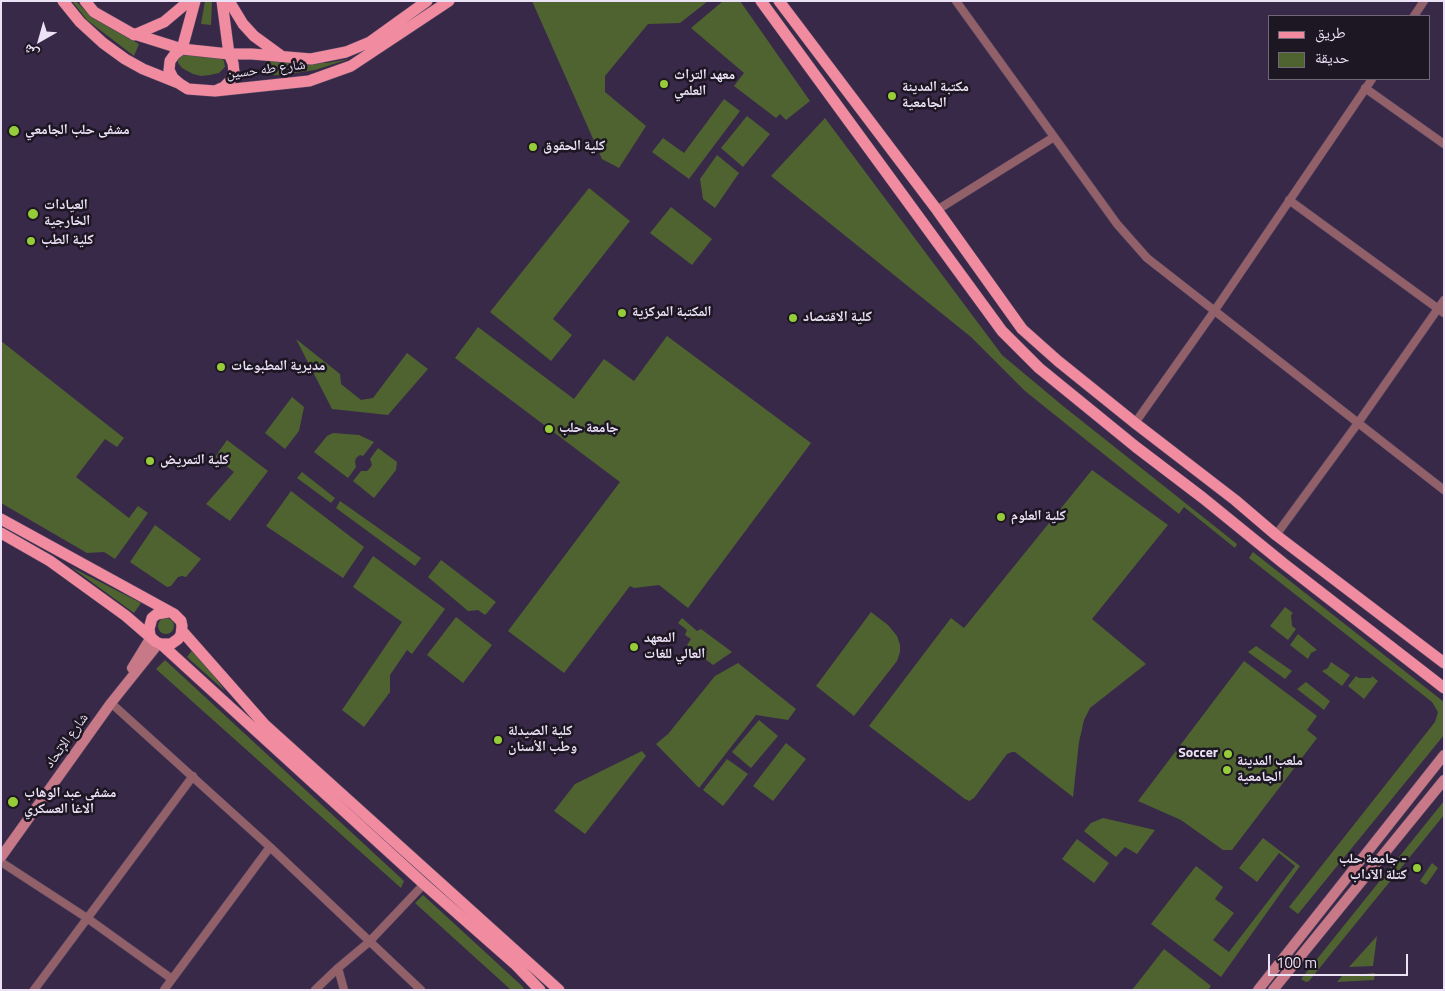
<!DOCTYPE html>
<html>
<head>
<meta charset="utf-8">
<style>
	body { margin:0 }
	#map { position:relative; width:1445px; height:991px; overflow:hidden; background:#392948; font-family:"Titillium Web","Noto Naskh Arabic",sans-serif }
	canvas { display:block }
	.frame { position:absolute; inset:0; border:2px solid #ece2f6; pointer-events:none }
	.legend { position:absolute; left:1268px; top:15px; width:162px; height:65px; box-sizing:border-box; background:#1d1623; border:1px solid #706877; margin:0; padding:6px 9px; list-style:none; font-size:15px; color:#ece2f6 }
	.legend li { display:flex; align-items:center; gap:10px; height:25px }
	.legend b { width:25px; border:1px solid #706877 }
	.north { position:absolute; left:15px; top:15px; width:50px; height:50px; -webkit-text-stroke:4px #1d1623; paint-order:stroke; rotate:218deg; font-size:14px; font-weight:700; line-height:20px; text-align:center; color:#ece2f6 }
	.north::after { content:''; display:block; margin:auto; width:18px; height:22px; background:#ece2f6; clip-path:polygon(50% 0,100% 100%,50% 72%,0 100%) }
	.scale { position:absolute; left:1268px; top:954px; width:140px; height:22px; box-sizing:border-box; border:2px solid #ece2f6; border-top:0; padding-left:6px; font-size:15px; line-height:18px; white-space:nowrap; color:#ece2f6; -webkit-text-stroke:4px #1d1623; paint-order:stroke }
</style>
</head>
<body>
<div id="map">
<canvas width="1445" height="991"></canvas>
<div class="frame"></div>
<ul class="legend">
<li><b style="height:6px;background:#f18ca0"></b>طريق</li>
<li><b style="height:14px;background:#4e6330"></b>حديقة</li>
</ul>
<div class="north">ش</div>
<div class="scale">100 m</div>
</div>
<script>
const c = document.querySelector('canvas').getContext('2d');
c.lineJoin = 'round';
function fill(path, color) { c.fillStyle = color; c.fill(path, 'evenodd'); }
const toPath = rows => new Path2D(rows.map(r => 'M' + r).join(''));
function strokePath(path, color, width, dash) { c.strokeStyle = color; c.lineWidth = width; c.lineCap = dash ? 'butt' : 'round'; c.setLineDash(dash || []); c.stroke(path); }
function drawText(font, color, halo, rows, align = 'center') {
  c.font = font + ' "Titillium Web","Noto Naskh Arabic",sans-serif'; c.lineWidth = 5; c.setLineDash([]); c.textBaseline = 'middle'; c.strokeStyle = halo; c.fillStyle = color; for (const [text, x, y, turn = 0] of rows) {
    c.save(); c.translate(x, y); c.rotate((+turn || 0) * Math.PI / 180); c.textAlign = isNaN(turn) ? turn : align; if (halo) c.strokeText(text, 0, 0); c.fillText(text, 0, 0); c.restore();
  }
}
fill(toPath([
	[72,1,76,1,91,17,139,44,134,56,87,20],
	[205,1,212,1,211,25,201,24],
	[532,1,708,1,680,23,648,24,605,76,605,92,646,126,619,168,602,159],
	[723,1,740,1,810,101,786,120,780,114,776,118,734,86,744,73,691,28],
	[185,53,219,56,224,61,225,67,219,73,210,75,201,76,193,74,182,68,178,63,178,58],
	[349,59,315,70,282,75,264,75,266,61,327,63],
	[724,99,740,111,689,179,652,152,663,138,684,153],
	[747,116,770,134,743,167,721,148],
	[825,118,1002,355,1063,406,1237,544,1235,548,1184,507,1179,514,1136,480,1025,391,971,337,771,176],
	[717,155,739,173,715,208,703,199,700,179],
	[589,188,630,221,553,319,572,335,551,361,490,312],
	[671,207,712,239,692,265,650,233],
	[478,327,574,399,604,359,634,381,667,336,811,443,688,608,659,585,634,588,630,586,564,673,508,631,620,482,455,358],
	[296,339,340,374,341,384,361,400,373,398,407,353,428,369,388,415,332,409],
	[1,341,124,438,117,447,105,439,76,477,129,518,138,506,148,513,115,559,104,552,87,553,1,503],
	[292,397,304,407,299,431,285,449,265,433],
	[333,433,359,435,374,442,363,456,360,455,356,458,355,462,356,467,348,478,314,452,327,436],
	[227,440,268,471,230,521,206,504,234,472,215,457],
	[378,448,397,462,396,470,374,498,353,481,361,471,367,471,370,468,372,465,370,459],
	[1092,470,1168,525,1092,619,1146,664,1090,708,1084,720,1079,742,1073,797,1015,752,1012,752,1007,754,974,798,969,801,965,799,869,726,951,618,964,628],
	[302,472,335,498,331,503,297,478],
	[291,491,364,547,343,578,266,526],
	[340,501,421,558,415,566,336,508],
	[155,525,201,559,186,577,182,576,178,577,171,586,167,587,130,562],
	[1253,552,1444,702,1444,735,1298,914,1289,907,1435,722,1438,712,1432,702,1249,558],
	[373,556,445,609,412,654,407,650,390,675,390,692,364,727,342,710,402,622,353,587],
	[441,560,496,602,487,613,485,615,478,610,468,611,428,577],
	[71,567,141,603,134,613],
	[1285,607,1293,613,1291,615,1292,626,1296,629,1288,640,1270,626],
	[871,612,888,625,897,636,900,645,900,652,897,661,854,716,816,686],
	[456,617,492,645,463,683,427,655],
	'158 626a8 8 0 1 1 16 0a8 8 0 1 1-16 0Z',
	[682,618,697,631,701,629,732,652,713,665,687,645,691,639,685,635,687,630,678,623],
	[1298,634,1317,650,1311,653,1308,659,1290,645],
	[1256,646,1292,671,1285,679,1248,652],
	[194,648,225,691,187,657],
	[165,660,404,881,401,888,156,669],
	[1244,661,1317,716,1307,730,1317,738,1232,850,1223,850,1181,820,1138,801],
	[1331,662,1350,675,1342,686,1322,671,1328,668],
	[738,663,796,709,788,720,756,715,699,788,656,744,668,734,715,676],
	[1356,676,1359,678,1371,678,1372,676,1378,681,1364,699,1348,686],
	[1306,682,1330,701,1324,710,1297,689],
	[759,720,778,736,751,768,732,752],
	[786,743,806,759,773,801,753,786],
	[642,751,646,756,585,834,554,811,575,784],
	[727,759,748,774,723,806,703,790],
	[1444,801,1444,815,1309,981,1306,982,1301,979],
	[1103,818,1155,830,1137,854,1125,847,1116,857,1084,831,1091,823],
	[1263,838,1300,866,1221,977,1151,924,1196,866,1223,887,1215,899,1234,913,1213,940,1229,952,1295,866,1279,853,1257,882,1239,868],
	[1077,839,1109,863,1094,883,1062,859],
	[1432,863,1438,868,1426,885,1420,881],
	[423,895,522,986,525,990,511,990,415,903],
	[1377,936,1373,966,1349,967],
	[1164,949,1211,986,1208,990,1132,990],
	[1375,973,1374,980,1337,982,1342,976]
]), '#4e6330');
const street = toPath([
	[956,1,1117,224,1147,258,1444,490],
	[1414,16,1424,1],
	[1365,88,1444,144],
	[1289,200,1444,313],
	[937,210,1054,137],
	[1135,423,1215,310,1372,79],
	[1276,535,1358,423,1444,300],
	[111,703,270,847,421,990],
	[1,862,87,918,172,979],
	[338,968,344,990],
	[34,990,193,776],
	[164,990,270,847],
	[315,990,338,968,369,942,424,884]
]);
const secondary = toPath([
	[132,668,151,637],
	[1,857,111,703,159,643],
	[1258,990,1444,755],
	[1273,990,1444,780]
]);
const primary = toPath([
	[63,1,80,22,103,43,125,59,143,69,178,83],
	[85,1,94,12,131,33,182,49,229,54,252,54,311,59,346,52,370,42,427,1],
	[229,1,243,24,254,36,280,55],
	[761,1,1002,331,1039,368,1136,447,1203,498,1283,563,1444,688],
	[779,1,937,210,1022,329,1058,361,1135,423,1235,500,1276,535,1444,663],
	[134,35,164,22,189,1],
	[182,49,175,54,170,61,169,70,173,78,180,84,188,89,215,91,224,87,230,81,234,72,233,63,229,54,222,1],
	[182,49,195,1],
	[215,91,309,81,351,66,449,1],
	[1,519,174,614,181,621,182,626,181,635,178,639,171,644,161,644],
	[1,533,50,561,126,616,156,642,161,644,424,884,515,964,540,990],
	[182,631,264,724,559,990],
	[150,635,149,629,152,618,157,614,168,612]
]);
strokePath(street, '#564764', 9);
strokePath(secondary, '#564764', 11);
strokePath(primary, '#564764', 12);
strokePath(street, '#926069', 8);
strokePath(secondary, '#c87988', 10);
strokePath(primary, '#f18ca0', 11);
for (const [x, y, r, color] of [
	[664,84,5,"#96cc39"],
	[892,96,5,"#96cc39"],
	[14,131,6,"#96cc39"],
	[533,147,5,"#96cc39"],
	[33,214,6,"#96cc39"],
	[31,241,5,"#96cc39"],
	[622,313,5,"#96cc39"],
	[793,318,5,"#96cc39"],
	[221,367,5,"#96cc39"],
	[549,429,5,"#96cc39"],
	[150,461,5,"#96cc39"],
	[1001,517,5,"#96cc39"],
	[634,647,5,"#96cc39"],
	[498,740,5,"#96cc39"],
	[1228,754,5,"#96cc39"],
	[1227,770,5,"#96cc39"],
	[13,802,6,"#96cc39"],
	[1417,868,5,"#96cc39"]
]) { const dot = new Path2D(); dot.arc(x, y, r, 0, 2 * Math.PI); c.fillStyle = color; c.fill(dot); strokePath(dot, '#1d1623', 2); }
drawText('14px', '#ece2f6', '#1d1623', [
	["شارع طه حسين",266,70,-7],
	["شارع الإتحاد",67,741,-54]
]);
drawText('bold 14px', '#ece2f6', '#1d1623', [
	["معهد التراث",674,76],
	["العلمي",674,92],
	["مكتبة المدينة",902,88],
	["الجامعية",902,104],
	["مشفى حلب الجامعي",25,131],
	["كلية الحقوق",543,147],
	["العيادات",44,206],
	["الخارجية",44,222],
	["كلية الطب",41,241],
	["المكتبة المركزية",632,313],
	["كلية الاقتصاد",803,318],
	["مديرية المطبوعات",231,367],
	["جامعة حلب",559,429],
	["كلية التمريض",160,461],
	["كلية العلوم",1011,517],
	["المعهد",644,639],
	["العالي للغات",644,655],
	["كلية الصيدلة",508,732],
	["وطب الأسنان",508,748],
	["Soccer",1218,754,"right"],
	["ملعب المدينة",1237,762],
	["الجامعية",1237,778],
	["مشفى عبد الوهاب",24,794],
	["الاغا العسكري",24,810],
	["جامعة حلب -",1407,860,"right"],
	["كتلة الآداب",1407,876,"right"]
], 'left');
</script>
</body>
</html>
